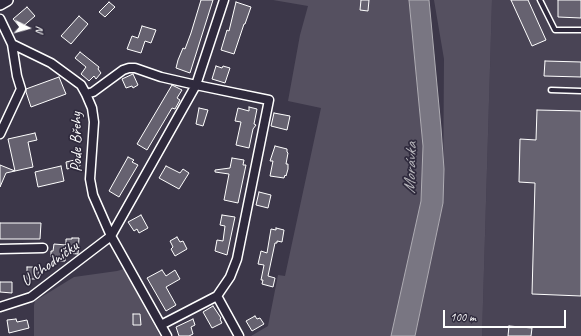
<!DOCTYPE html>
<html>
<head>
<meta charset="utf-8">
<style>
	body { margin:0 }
	#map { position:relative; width:581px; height:336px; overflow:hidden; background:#3c3749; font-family:Caveat,sans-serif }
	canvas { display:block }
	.north { position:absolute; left:8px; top:8px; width:40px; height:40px; -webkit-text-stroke:3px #2f2a3d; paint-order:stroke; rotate:96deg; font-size:11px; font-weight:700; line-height:16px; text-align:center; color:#fff }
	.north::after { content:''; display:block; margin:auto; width:14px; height:18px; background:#fff; clip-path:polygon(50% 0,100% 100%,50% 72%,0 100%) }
	.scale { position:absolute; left:443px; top:310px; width:123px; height:18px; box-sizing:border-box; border:2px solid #fff; border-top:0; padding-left:5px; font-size:12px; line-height:14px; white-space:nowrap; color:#fff; -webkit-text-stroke:3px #2f2a3d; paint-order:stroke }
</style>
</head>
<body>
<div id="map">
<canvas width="581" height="336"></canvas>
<div class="north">N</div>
<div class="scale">100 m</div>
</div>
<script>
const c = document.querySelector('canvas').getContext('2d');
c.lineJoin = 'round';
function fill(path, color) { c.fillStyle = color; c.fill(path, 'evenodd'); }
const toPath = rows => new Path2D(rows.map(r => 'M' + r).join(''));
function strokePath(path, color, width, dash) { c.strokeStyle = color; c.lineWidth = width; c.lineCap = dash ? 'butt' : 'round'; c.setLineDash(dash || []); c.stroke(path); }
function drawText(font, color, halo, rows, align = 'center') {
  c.font = font + ' Caveat,sans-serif'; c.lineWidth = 3.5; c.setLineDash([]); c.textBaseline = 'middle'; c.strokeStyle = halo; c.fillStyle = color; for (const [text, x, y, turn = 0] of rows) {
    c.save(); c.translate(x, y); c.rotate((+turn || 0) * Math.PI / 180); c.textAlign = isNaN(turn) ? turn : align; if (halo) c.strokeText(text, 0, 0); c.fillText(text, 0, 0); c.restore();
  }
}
fill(toPath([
	[492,0,581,0,581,336,482,336]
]), '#494455');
fill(toPath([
	[273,0,409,0,423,146,421,201,391,336,251,336,268,326,278,275,285,276,321,108,288,101,300,35,308,6],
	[434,0,492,0,482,336,415,336,443,203,444,59],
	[124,269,160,336,34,336,34,305,35,301,74,277,117,271]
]), '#555060');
const water = toPath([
	[409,0,429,0,441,128,444,169,443,203,415,336,391,336,421,201,423,146,409,0]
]);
fill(water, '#797682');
strokePath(water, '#afadb4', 1);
const building = toPath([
	[201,0,213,0,190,73,176,68,178,60,183,48,185,49,191,33,201,0],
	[361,0,369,0,368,11,360,10,361,0],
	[511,0,528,0,546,40,532,46,511,0],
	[558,0,581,0,581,18,558,17,558,0],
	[109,2,115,7,105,17,99,12,109,2],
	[236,2,251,7,245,24,244,24,234,54,221,50,227,30,229,31,236,2],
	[27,7,35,16,21,28,13,19,27,7],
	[79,16,88,24,71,44,61,36,79,16],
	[142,26,156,30,151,43,145,41,141,53,127,49,132,36,138,38,142,26],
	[80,52,99,67,98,69,101,73,96,79,94,76,89,81,81,74,86,67,75,58,80,52],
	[545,61,581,62,581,77,544,76,545,61],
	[216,66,222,68,223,66,230,68,225,83,212,79,216,66],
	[133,74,138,85,133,88,132,86,126,88,122,79,133,74],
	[59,77,66,94,31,107,26,92,26,89,59,77],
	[172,85,182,90,177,98,180,100,175,109,172,108,147,150,137,144,172,85],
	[249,107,257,109,254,124,256,125,253,129,249,148,236,145,241,122,235,121,238,108,249,111,249,107],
	[199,108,208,110,203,126,196,124,199,108],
	[537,110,581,111,581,296,532,294,535,183,519,182,520,139,536,140,537,110],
	[274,113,290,116,287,130,271,126,274,113],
	[35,133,37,140,28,142,33,167,6,173,0,187,0,165,15,171,8,139,35,133],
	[275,146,287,149,287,152,288,153,286,164,288,164,288,169,286,176,285,175,284,178,270,176,273,161,270,161,275,146],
	[128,157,134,160,132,162,138,165,119,197,109,191,128,157],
	[232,158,244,160,243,165,246,165,238,203,224,200,229,174,215,172,215,170,230,168,232,158],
	[79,159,80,166,67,169,66,162,79,159],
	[61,166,64,181,38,187,35,172,61,166],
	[166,166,180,173,183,169,189,173,179,189,159,178,166,166],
	[259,192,271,195,268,208,256,205,259,192],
	[141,215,148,228,139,233,137,229,134,231,128,222,141,215],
	[222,215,235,217,227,255,215,251,217,240,223,241,225,226,220,225,222,215],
	[0,223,41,223,40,239,0,239,0,223],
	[276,228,284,230,282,242,277,241,277,243,275,243,268,276,275,278,273,287,262,284,263,280,261,280,264,265,258,264,261,251,267,253,271,229,276,230,276,228],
	[177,237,180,242,183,241,187,249,175,256,171,249,173,247,170,241,177,237],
	[72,238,79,238,78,254,66,253,65,261,53,261,53,258,51,257,51,251,53,251,54,244,66,245,66,239,72,239,72,238],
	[27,267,39,267,39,279,27,279,27,267],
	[162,270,166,276,175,270,180,279,166,287,176,305,166,311,147,278,162,270],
	[0,282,12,282,12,293,0,292,0,282],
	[213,306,221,318,220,319,222,323,212,328,203,312,213,306],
	[133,314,140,314,141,325,133,325,133,314],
	[255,316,257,319,260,318,264,324,252,331,246,321,255,316],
	[16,319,17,322,27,320,29,328,9,333,7,320,16,319],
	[193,319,195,325,191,327,193,334,189,336,179,336,176,327,193,319],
	[509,326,532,328,531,336,508,336,509,326]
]);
fill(building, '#666270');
strokePath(building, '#fff', 1);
const lane = toPath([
	[540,0,555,30,581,30],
	[551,90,581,91]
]);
const street = toPath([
	[0,19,12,44,51,63,81,85,86,94,92,108,94,122,90,179,93,195,111,236,167,336],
	[86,94,93,92,123,70,129,68,135,68,161,77,196,85,269,100,237,259,230,277,217,296,161,325],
	[0,134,21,89,17,76,12,44],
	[0,249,43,248],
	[217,296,239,336],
	[0,307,31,297,111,236,196,85,224,0]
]);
const secondary = toPath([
	[0,4,7,0]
]);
strokePath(lane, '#fff', 7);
strokePath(street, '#fff', 11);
strokePath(secondary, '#fff', 14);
strokePath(lane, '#2f2a3d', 4);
strokePath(street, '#2f2a3d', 8);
strokePath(secondary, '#2f2a3d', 11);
drawText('16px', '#fff', '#2f2a3d', [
	["Pode Břehy",77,142,-90],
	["U Chodníčku",50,264,-36]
]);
drawText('italic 17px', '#b5b4ba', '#2f2a3d', [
	["Morávka",411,168,-88]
]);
</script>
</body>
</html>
